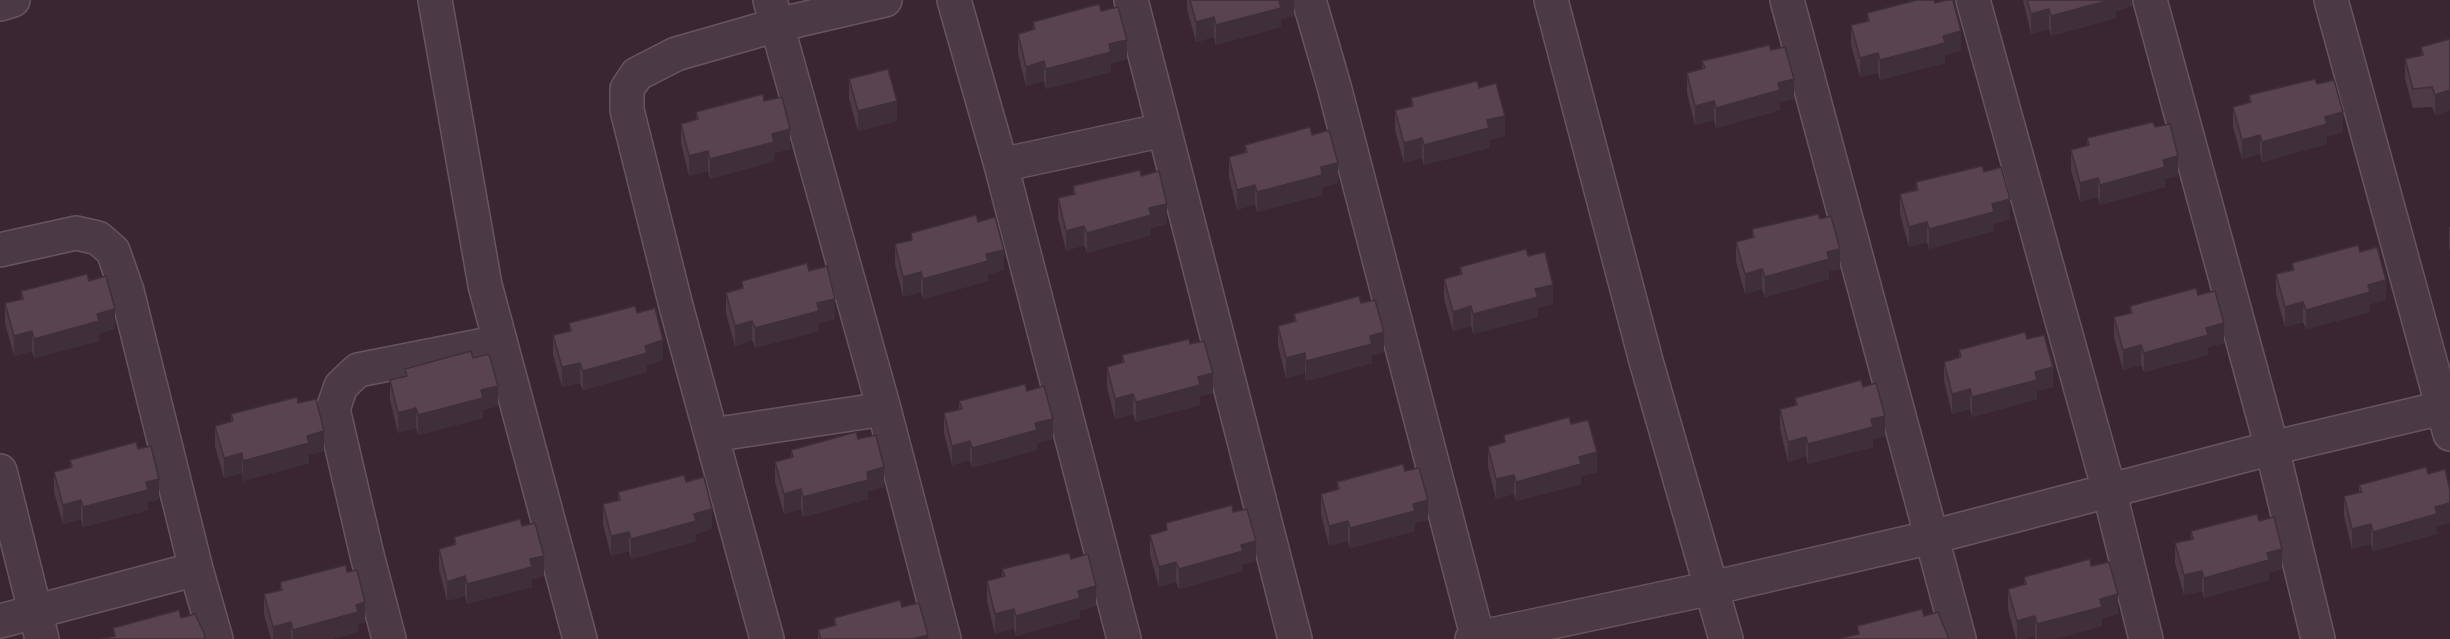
<!DOCTYPE html>
<html>
<head>
<meta charset="utf-8">
<style>
	body { margin:0 }
	canvas { display:block; background:#3a2631 }
</style>
</head>
<body>
<canvas width="2450" height="639"></canvas>
<script>
const c = document.querySelector('canvas').getContext('2d');
c.lineJoin = 'round';
const toPath = rows => new Path2D(rows.map(r => 'M' + r).join(''));
function strokePath(path, color, width, dash) { c.strokeStyle = color; c.lineWidth = width; c.lineCap = dash ? 'butt' : 'round'; c.setLineDash(dash || []); c.stroke(path); }
function fill(path, color) { c.fillStyle = color; c.fill(path, 'evenodd'); }
const minor = toPath([
	[435,0,485,285,580,639],
	[770,0,884,409,944,639],
	[954,0,1001,165,1124,639],
	[1131,0,1295,639],
	[1309,0,1334,86,1478,639],
	[1551,0,1646,361,1726,639],
	[1787,0,1959,639],
	[1973,0,2109,490,2146,639],
	[2150,0,2272,448,2318,639],
	[2331,0,2450,434],
	[0,4,13,0],
	[1001,165,1164,130],
	[0,250,76,233,98,238,113,251,127,291,196,569,216,639],
	[712,435,884,409],
	[0,471,42,639],
	[0,621,196,569],
	[389,639,367,555,333,409,341,386,358,370,500,342],
	[767,639,676,306,627,110,627,89,637,74,676,54,777,25,885,0],
	[1472,639,1712,588,1932,537,2272,448,2450,406]
]);
strokePath(minor, '#66555e', 36);
strokePath(minor, '#4b3a43', 33);
fill(toPath([
	[1187,0,1294,0,1294,16,1281,19,1281,27,1216,45,1214,37,1196,42,1187,9],
	[2023,0,2132,0,2132,6,2116,11,2116,18,2051,36,2049,29,2031,34],
	[1935,3,1961,50,1945,55,1945,63,1880,80,1878,73,1860,77,1851,45,1851,25,1867,21,1867,13],
	[1101,11,1127,59,1111,63,1111,72,1046,89,1044,81,1026,86,1018,54,1018,34,1033,30,1033,22],
	[2450,39,2450,110,2435,115,2432,107,2413,108,2405,79,2405,59,2421,55,2421,47],
	[1771,50,1794,99,1780,102,1780,110,1716,128,1714,120,1695,125,1687,93,1687,73,1702,69,1702,61],
	[849,79,897,121,858,131,849,99],
	[2317,84,2343,132,2327,136,2327,144,2262,162,2260,154,2242,159,2233,127,2233,107,2249,103,2249,95],
	[1479,88,1505,136,1489,140,1489,148,1424,165,1422,158,1404,163,1395,130,1395,110,1411,106,1411,98],
	[764,101,790,149,774,153,774,161,710,179,708,171,689,176,681,143,681,124,696,120,696,112],
	[2155,127,2178,176,2165,179,2165,187,2100,205,2098,197,2080,202,2071,170,2071,150,2087,146,2087,138],
	[1312,135,1338,183,1322,187,1322,195,1257,212,1255,204,1237,210,1229,177,1229,157,1245,153,1245,145],
	[1984,172,2010,219,1994,224,1994,231,1929,249,1927,242,1909,247,1900,214,1900,194,1916,190,1916,182],
	[1141,176,1167,224,1151,228,1151,235,1087,253,1084,245,1066,251,1058,218,1058,198,1073,194,1073,186],
	[1820,219,1840,269,1829,271,1829,279,1765,297,1762,289,1745,294,1736,261,1736,242,1752,238,1752,229],
	[978,222,1004,270,988,274,988,281,923,299,921,292,903,297,895,264,895,244,911,240,911,233],
	[2449,227,2450,227,2450,252,2449,247],
	[1528,256,1553,304,1538,308,1538,317,1473,334,1471,326,1453,331,1444,299,1444,279,1460,275,1460,267],
	[2292,263,2386,300,2370,304,2370,312,2306,329,2303,322,2285,327,2276,294,2276,274,2292,270],
	[809,271,835,319,819,323,819,331,755,348,752,340,735,346,726,313,726,293,742,289,742,281],
	[89,281,115,329,99,333,99,341,34,358,32,351,14,356,5,323,5,303,21,299,21,291],
	[2198,295,2224,343,2208,347,2208,355,2144,372,2141,365,2123,370,2114,337,2114,317,2130,313,2130,306],
	[1361,303,1384,352,1372,355,1372,363,1306,381,1305,373,1286,378,1278,346,1278,326,1294,322,1294,314],
	[637,313,663,360,647,365,647,372,583,390,580,383,562,387,553,355,553,335,569,331,569,323],
	[2027,339,2053,387,2037,391,2037,399,1972,417,1970,409,1952,414,1944,381,1944,362,1959,358,1959,350],
	[1190,344,1213,393,1200,396,1200,405,1136,422,1133,414,1115,419,1107,387,1107,367,1122,363,1122,355],
	[473,358,498,406,483,410,483,418,418,435,416,428,398,433,390,400,390,380,405,376,405,369],
	[1863,387,1885,436,1873,439,1873,447,1808,464,1806,456,1788,462,1780,429,1780,409,1795,405,1795,398],
	[1027,391,1053,439,1037,443,1037,450,972,468,970,460,952,465,944,433,944,413,959,410,959,401],
	[298,403,324,451,309,455,309,463,243,481,242,473,224,478,215,446,215,426,231,422,231,414],
	[1571,424,1597,472,1581,476,1581,484,1516,501,1514,494,1496,499,1488,467,1488,447,1504,443,1504,435],
	[858,439,884,487,868,491,868,499,803,517,801,509,784,514,775,482,775,462,791,458,791,450],
	[138,449,159,499,148,502,148,510,83,527,81,519,63,524,54,492,54,472,70,468,70,460],
	[1405,471,1428,520,1415,523,1415,531,1350,548,1348,541,1329,546,1321,514,1321,494,1337,490,1337,482],
	[2428,474,2450,490,2450,523,2437,526,2437,534,2373,551,2371,544,2352,549,2344,516,2344,496,2359,492,2359,485],
	[686,482,712,529,696,534,696,541,631,559,629,551,611,556,603,524,603,504,618,500,618,492],
	[1233,512,1256,561,1243,564,1243,571,1179,589,1176,582,1159,587,1150,555,1150,535,1166,530,1166,523],
	[2259,521,2282,569,2269,573,2269,580,2204,598,2202,591,2184,595,2175,563,2175,543,2191,539,2191,531],
	[522,526,544,576,532,579,532,587,467,604,465,596,447,601,439,569,439,549,454,545,454,537],
	[1071,559,1096,606,1080,611,1080,618,1016,636,1014,628,995,634,987,601,987,581,1002,577,1002,569],
	[2091,566,2118,614,2102,618,2102,626,2055,639,2035,639,2035,636,2025,639,2016,639,2008,609,2008,589,2024,585,2024,577],
	[280,582,365,622,358,624,358,632,331,639,271,639,264,614,264,594,280,590],
	[902,607,928,639,818,639,818,630,834,626,834,618]
]), '#4d3a45');
fill(toPath([
	[1279,0,1294,0,1294,16,1281,19,1281,27,1216,45,1216,25],
	[2110,0,2132,0,2132,6,2116,11,2116,18,2051,36,2051,16],
	[2049,9,2049,29,2031,34,2031,14],
	[1214,17,1214,37,1196,42,1196,22],
	[1961,31,1961,50,1945,55,1945,63,1880,80,1880,60,1943,36],
	[1127,40,1127,59,1111,63,1111,72,1046,89,1046,69,1109,44],
	[1878,53,1878,73,1860,77,1860,58],
	[1044,61,1044,81,1026,86,1026,67],
	[1794,79,1794,99,1780,102,1780,110,1716,128,1716,108,1778,83],
	[2450,90,2450,110,2435,115,2435,95],
	[897,101,897,121,858,131,858,111],
	[1714,101,1714,120,1695,125,1695,106],
	[2343,112,2343,132,2327,136,2327,144,2262,162,2262,142,2325,117],
	[1505,116,1505,136,1489,140,1489,148,1424,165,1424,145,1487,120],
	[790,129,790,149,774,153,774,161,710,179,710,159,772,134],
	[2260,135,2260,154,2242,159,2242,140],
	[1422,138,1422,158,1404,163,1404,143],
	[708,151,708,171,689,176,689,156],
	[2178,156,2178,176,2165,179,2165,187,2100,205,2100,185,2163,160],
	[1338,163,1338,183,1322,187,1322,195,1257,212,1257,192,1321,167],
	[2098,178,2098,197,2080,202,2080,183],
	[1255,185,1255,204,1237,210,1237,190],
	[2010,199,2010,219,1994,224,1994,231,1929,249,1929,229,1992,204],
	[1167,204,1167,224,1151,228,1151,235,1087,253,1087,233,1149,208],
	[1927,222,1927,242,1909,247,1909,227],
	[1084,226,1084,245,1066,251,1066,231],
	[1840,249,1840,269,1829,271,1829,279,1765,297,1765,277,1827,252],
	[1004,250,1004,270,988,274,988,281,923,299,923,279,986,254],
	[1762,269,1762,289,1745,294,1745,274],
	[921,272,921,292,903,297,903,277],
	[2386,280,2386,300,2370,304,2370,312,2306,329,2306,310,2368,285],
	[1553,285,1553,304,1538,308,1538,317,1473,334,1473,314,1535,289],
	[835,299,835,319,819,323,819,331,755,348,755,328,817,303],
	[2303,302,2303,322,2285,327,2285,307],
	[1471,306,1471,326,1453,331,1453,312],
	[115,309,115,329,99,333,99,341,34,358,34,339,97,314],
	[752,321,752,340,735,346,735,326],
	[2224,323,2224,343,2208,347,2208,355,2144,372,2144,353,2206,328],
	[32,331,32,351,14,356,14,336],
	[1384,332,1384,352,1372,355,1372,363,1306,381,1306,361,1370,336],
	[663,340,663,360,647,365,647,372,583,390,583,371,645,346],
	[2141,345,2141,365,2123,370,2123,350],
	[1305,353,1305,373,1286,378,1286,358],
	[580,363,580,383,562,387,562,367],
	[2053,367,2053,387,2037,391,2037,399,1972,417,1972,397,2035,372],
	[1213,373,1213,393,1200,396,1200,405,1136,422,1136,402,1198,377],
	[498,386,498,406,483,410,483,418,418,435,418,415,481,390],
	[1970,389,1970,409,1952,414,1952,394],
	[1133,394,1133,414,1115,419,1115,399],
	[416,408,416,428,398,433,398,413],
	[1885,416,1885,436,1873,439,1873,447,1808,464,1808,444,1871,419],
	[1053,419,1053,439,1037,443,1037,450,972,468,972,448,1035,423],
	[324,431,324,451,309,455,309,463,243,481,243,461,307,436],
	[1806,437,1806,456,1788,462,1788,442],
	[970,441,970,460,952,465,952,446],
	[1597,452,1597,472,1581,476,1581,484,1516,501,1516,482,1579,457],
	[242,453,242,473,224,478,224,458],
	[884,467,884,487,868,491,868,499,803,517,803,497,867,472],
	[1514,475,1514,494,1496,499,1496,479],
	[159,479,159,499,148,502,148,510,83,527,83,507,146,482],
	[801,489,801,509,784,514,784,494],
	[81,500,81,519,63,524,63,505],
	[1428,500,1428,520,1415,523,1415,531,1350,548,1350,528,1413,504],
	[2450,503,2450,523,2437,526,2437,534,2373,551,2373,532,2435,507],
	[712,509,712,529,696,534,696,541,631,559,631,539,694,514],
	[1348,521,1348,541,1329,546,1329,526],
	[2371,524,2371,544,2352,549,2352,529],
	[629,532,629,551,611,556,611,536],
	[1256,541,1256,561,1243,564,1243,571,1179,589,1179,569,1241,545],
	[2282,549,2282,569,2269,573,2269,580,2204,598,2204,578,2267,553],
	[544,556,544,576,532,579,532,587,467,604,467,584,530,559],
	[1176,562,1176,582,1159,587,1159,567],
	[2202,571,2202,591,2184,595,2184,575],
	[465,576,465,596,447,601,447,582],
	[1096,586,1096,606,1080,611,1080,618,1016,636,1016,616,1078,591],
	[2118,594,2118,614,2102,618,2102,626,2055,639,2037,639,2037,624,2100,599],
	[365,602,365,622,358,624,358,632,331,639,293,639,293,630,356,605],
	[1014,609,1014,628,995,634,995,614],
	[2035,616,2035,636,2025,639,2017,639,2017,621],
	[291,622,291,639,273,639,273,627],
	[928,635,928,639,913,639]
]), '#3e2f38');
const building = toPath([
	[1190,0,1279,0,1281,8,1216,25,1214,17,1196,22,1190,0],
	[1917,0,1934,0,1935,3,1947,0,1953,0,1961,31,1943,36,1945,43,1880,60,1878,53,1860,58,1851,25,1869,21,1867,13,1917,0],
	[2027,0,2110,0,2051,16,2049,9,2031,14,2027,0],
	[1099,4,1101,11,1118,7,1127,40,1109,44,1111,52,1046,69,1044,61,1026,67,1018,34,1035,29,1033,22,1099,4],
	[2450,39,2450,90,2435,95,2432,87,2413,89,2405,59,2423,55,2421,47,2450,39],
	[1769,45,1771,50,1785,47,1794,79,1778,83,1780,90,1716,108,1714,101,1695,106,1687,73,1705,68,1702,61,1769,45],
	[888,69,897,101,858,111,849,79,888,69],
	[2315,79,2317,84,2334,80,2343,112,2325,117,2327,124,2262,142,2260,135,2242,140,2233,107,2251,102,2249,95,2315,79],
	[1477,81,1479,88,1496,83,1505,116,1487,120,1489,128,1424,145,1422,138,1404,143,1395,110,1413,106,1411,98,1477,81],
	[763,94,764,101,782,97,790,129,772,134,774,142,710,159,708,151,689,156,681,124,698,119,696,112,763,94],
	[2153,122,2155,127,2170,124,2178,156,2163,160,2165,167,2100,185,2098,178,2080,183,2071,150,2089,145,2087,138,2153,122],
	[1310,127,1312,135,1329,130,1338,163,1321,167,1322,175,1257,192,1255,185,1237,190,1229,157,1247,152,1245,145,1310,127],
	[1982,166,1984,172,2001,167,2010,199,1992,204,1994,212,1929,229,1927,222,1909,227,1900,194,1918,190,1916,182,1982,166],
	[1140,170,1141,176,1159,171,1167,204,1149,208,1151,215,1087,233,1084,226,1066,231,1058,198,1075,194,1073,186,1140,170],
	[1818,214,1820,219,1831,216,1840,249,1827,252,1829,259,1765,277,1762,269,1745,274,1736,242,1754,237,1752,229,1818,214],
	[976,215,978,222,995,217,1004,250,986,254,988,261,923,279,921,272,903,277,895,244,912,240,911,233,976,215],
	[2358,245,2360,252,2377,247,2386,280,2368,285,2370,292,2306,310,2303,302,2285,307,2276,274,2294,270,2292,263,2358,245],
	[1526,249,1528,256,1545,252,1553,285,1535,289,1538,297,1473,314,1471,306,1453,312,1444,279,1462,274,1460,267,1526,249],
	[807,263,809,271,827,266,835,299,817,303,819,311,755,328,752,321,735,326,726,293,743,288,742,281,807,263],
	[87,274,89,281,106,276,115,309,97,314,99,321,34,339,32,331,14,336,5,303,23,299,21,291,87,274],
	[2196,288,2198,295,2215,291,2224,323,2206,328,2208,335,2144,353,2141,345,2123,350,2114,317,2132,313,2130,306,2196,288],
	[1359,296,1361,303,1375,300,1384,332,1370,336,1372,344,1306,361,1305,353,1286,358,1278,326,1296,321,1294,314,1359,296],
	[635,306,637,313,655,308,663,340,645,346,647,353,583,371,580,363,562,367,553,335,571,331,569,323,635,306],
	[2025,332,2027,339,2044,335,2053,367,2035,372,2037,380,1972,397,1970,389,1952,394,1944,362,1961,357,1959,350,2025,332],
	[1189,339,1190,344,1204,341,1213,373,1198,377,1200,385,1136,402,1133,394,1115,399,1107,367,1124,362,1122,355,1189,339],
	[471,351,473,358,489,354,498,386,481,390,483,398,418,415,416,408,398,413,390,380,407,376,405,369,471,351],
	[1861,380,1863,387,1876,383,1885,416,1871,419,1873,427,1808,444,1806,437,1788,442,1780,409,1797,405,1795,398,1861,380],
	[1025,384,1027,391,1044,386,1053,419,1035,423,1037,430,972,448,970,441,952,446,944,413,962,409,959,401,1025,384],
	[297,397,298,403,316,399,324,431,307,436,309,443,243,461,242,453,224,458,215,426,233,421,231,414,297,397],
	[1569,417,1571,424,1588,420,1597,452,1579,457,1581,464,1516,482,1514,475,1496,479,1488,447,1505,442,1504,435,1569,417],
	[856,432,858,439,876,435,884,467,867,472,868,480,803,497,801,489,784,494,775,462,793,457,791,450,856,432],
	[136,442,138,449,151,446,159,479,146,482,148,490,83,507,81,500,63,505,54,472,72,467,70,460,136,442],
	[1403,464,1405,471,1419,468,1428,500,1413,504,1415,511,1350,528,1348,521,1329,526,1321,494,1339,489,1337,482,1403,464],
	[2426,467,2428,474,2445,469,2450,490,2450,503,2435,507,2437,514,2373,532,2371,524,2352,529,2344,496,2362,492,2359,485,2426,467],
	[684,475,686,482,704,477,712,509,694,514,696,521,631,539,629,532,611,536,603,504,620,500,618,492,684,475],
	[1232,505,1233,512,1247,509,1256,541,1241,545,1243,551,1179,569,1176,562,1159,567,1150,535,1167,530,1166,523,1232,505],
	[2257,514,2259,521,2274,517,2282,549,2267,553,2269,560,2204,578,2202,571,2184,575,2175,543,2193,539,2191,531,2257,514],
	[520,519,522,526,535,523,544,556,530,559,532,567,467,584,465,576,447,582,439,549,456,544,454,537,520,519],
	[1069,553,1071,559,1088,554,1096,586,1078,591,1080,598,1016,616,1014,609,995,614,987,581,1005,576,1002,569,1069,553],
	[2090,559,2091,566,2109,562,2118,594,2100,599,2102,607,2037,624,2035,616,2017,621,2008,589,2026,584,2024,577,2090,559],
	[346,565,347,572,357,570,365,602,356,605,358,612,293,630,291,622,273,627,264,594,282,590,280,582,346,565],
	[900,600,902,607,919,603,928,635,913,639,821,639,818,630,836,625,834,618,900,600],
	[1922,609,1924,616,1938,612,1949,639,1841,639,1841,638,1859,634,1857,626,1922,609],
	[179,610,181,618,195,614,204,633,205,639,101,639,115,636,113,628,179,610]
]);
fill(building, '#594350');
strokePath(building, '#3e2f38', 1.5);
</script>
</body>
</html>
